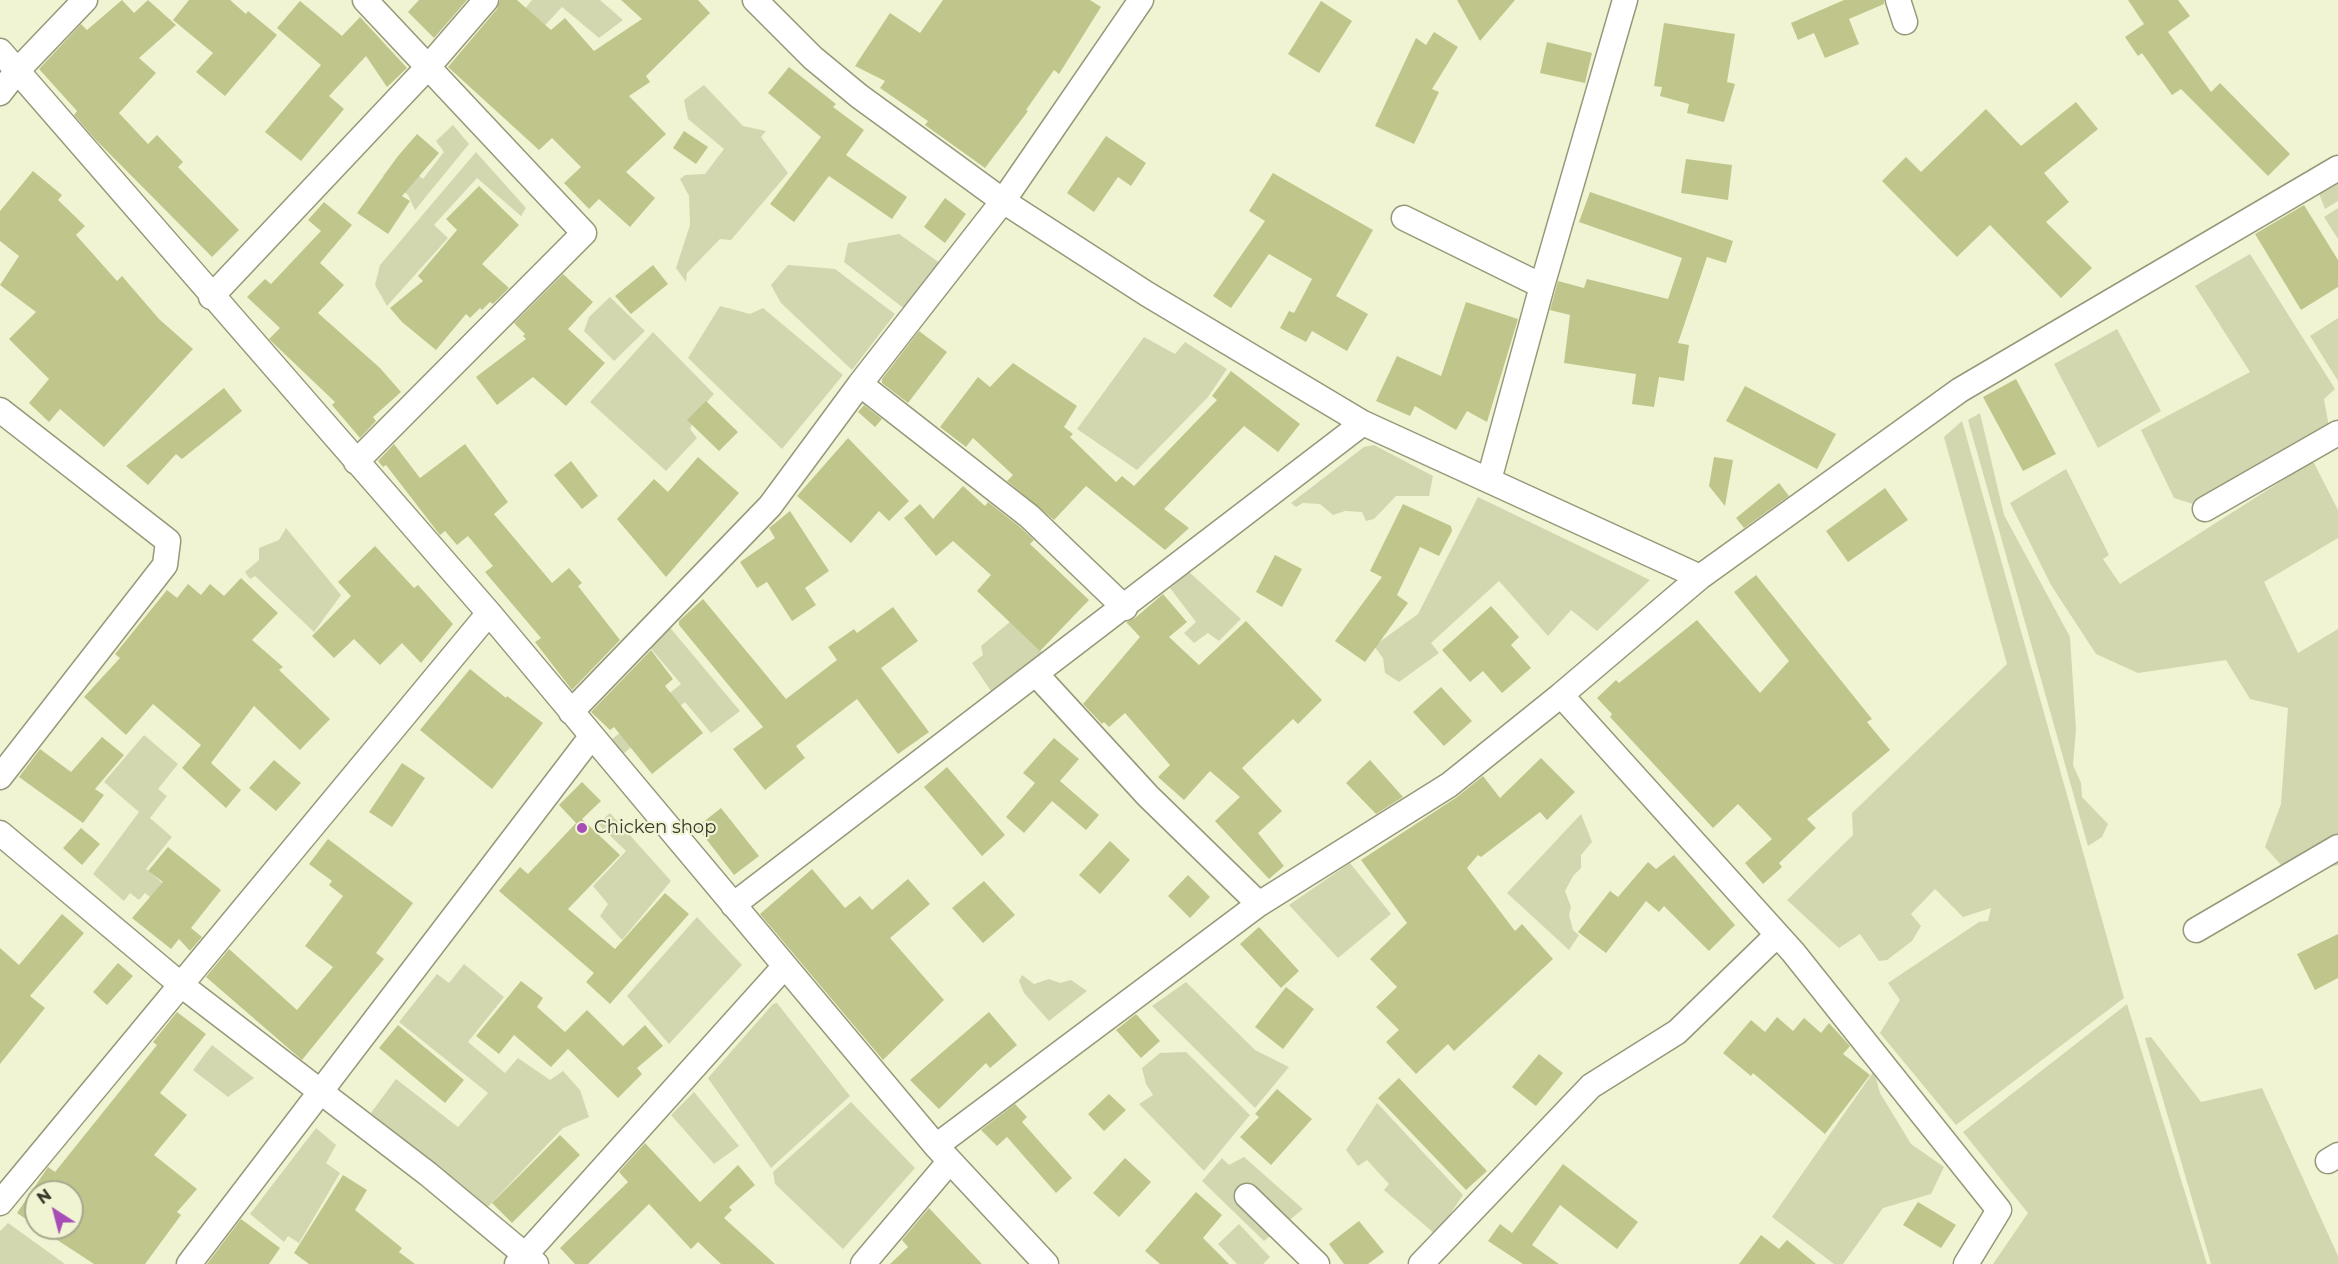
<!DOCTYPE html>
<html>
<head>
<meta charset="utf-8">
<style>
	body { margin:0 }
	#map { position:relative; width:2338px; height:1264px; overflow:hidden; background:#f1f4d2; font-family:Montserrat,sans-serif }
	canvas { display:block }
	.north { position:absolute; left:24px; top:1180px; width:60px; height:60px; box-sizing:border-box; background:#f1f4d2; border:2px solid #a7a98f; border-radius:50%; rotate:324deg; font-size:16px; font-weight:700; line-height:24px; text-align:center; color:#38392b }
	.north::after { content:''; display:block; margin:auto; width:21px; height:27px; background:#a84cb7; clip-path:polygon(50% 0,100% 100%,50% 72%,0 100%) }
</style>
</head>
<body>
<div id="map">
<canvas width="2338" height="1264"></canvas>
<div class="north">N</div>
</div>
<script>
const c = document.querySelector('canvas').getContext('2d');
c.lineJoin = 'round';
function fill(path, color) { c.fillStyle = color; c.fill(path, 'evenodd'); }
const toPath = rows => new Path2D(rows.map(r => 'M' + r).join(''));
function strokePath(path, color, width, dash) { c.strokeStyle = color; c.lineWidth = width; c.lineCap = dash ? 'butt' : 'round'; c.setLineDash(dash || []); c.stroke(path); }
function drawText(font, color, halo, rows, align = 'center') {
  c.font = font + ' Montserrat,sans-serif'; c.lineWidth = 4.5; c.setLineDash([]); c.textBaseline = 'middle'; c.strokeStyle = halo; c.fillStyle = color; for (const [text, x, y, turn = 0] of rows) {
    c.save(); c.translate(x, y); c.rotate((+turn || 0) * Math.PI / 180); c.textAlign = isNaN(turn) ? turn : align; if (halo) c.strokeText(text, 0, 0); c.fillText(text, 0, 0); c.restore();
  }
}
fill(toPath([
	[532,0,600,0,623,20,599,38,562,7,534,37,515,21],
	[704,85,743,126,766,131,761,137,788,173,731,240,720,239,687,273,686,282,676,268,690,225,689,196,680,179,685,175,705,174,724,149,688,119,684,100],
	[453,125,469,144,415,210,408,195,383,176,397,158,423,179,444,152,436,141],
	[476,152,526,208,521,216,477,178,434,225,448,238,387,306,375,285,380,265],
	[2338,182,2338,201,2325,209,2318,191],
	[2338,208,2338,239,2324,217],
	[899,234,940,263,906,310,844,262,848,243],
	[2250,254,2335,389,2324,399,2329,427,2193,504,2174,498,2141,430,2250,372,2195,286],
	[788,265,835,269,895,314,852,370,781,303,771,285],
	[610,297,645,331,614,361,584,331,589,317],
	[720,306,750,314,763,308,843,375,782,449,688,358],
	[2338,318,2338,381,2310,336],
	[2117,329,2161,411,2098,448,2054,364],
	[653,332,714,394,697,413,690,429,697,438,666,471,590,402],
	[1144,337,1175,354,1185,342,1227,369,1208,397,1137,470,1077,429],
	[1980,413,2004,515,2070,637,2076,730,2073,765,2081,783,2082,797,2108,824,2102,837,2088,846,1968,420],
	[1962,421,2124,998,1956,1125,1880,1033,1900,1000,1888,983,1979,922,1988,921,1991,908,1963,917,1935,889,1911,914,1921,926,1912,941,1887,960,1879,961,1860,934,1839,948,1787,900,1853,835,1852,813,2007,664,1944,437],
	[1374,445,1433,476,1429,496,1396,496,1374,519,1366,521,1362,512,1345,511,1333,515,1320,504,1303,503,1296,507,1291,503,1364,447],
	[2313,461,2338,510,2338,538,2264,582,2298,653,2338,629,2338,865,2291,876,2265,847,2281,804,2288,708,2250,699,2226,660,2138,673,2096,654,2051,585,2010,503,2066,469,2109,555,2103,559,2120,584],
	[1478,497,1650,580,1597,631,1571,610,1548,636,1499,581,1431,643,1439,653,1399,682,1385,673,1383,658,1374,646,1418,614],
	[286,528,341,595,314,632,255,576,250,579,245,572,259,560,259,548,279,540],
	[1189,572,1241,619,1219,641,1208,633,1194,643,1184,633,1196,622,1170,588],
	[1011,621,1044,654,993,694,972,663,983,655,981,646],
	[667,624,740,711,711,733,685,702,623,754,611,740,681,684,647,644],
	[144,735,178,764,158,789,167,796,150,818,172,837,146,869,199,914,173,915,145,893,139,900,130,893,124,901,93,874,139,812,104,782],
	[610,813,671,881,622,940,600,916,608,904,593,886,626,851,598,824],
	[1581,814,1592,842,1581,855,1581,868,1573,876,1565,891,1571,907,1569,915,1573,930,1579,935,1569,950,1507,893],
	[1350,863,1391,914,1338,958,1289,905],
	[697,917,742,965,669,1044,627,996],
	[464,964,504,997,468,1042,505,1073,518,1058,550,1080,563,1071,580,1090,589,1117,563,1128,486,1209,371,1113,396,1079,458,1127,488,1093,399,1022,437,974,449,983],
	[1022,975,1034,984,1049,979,1060,983,1071,980,1087,991,1049,1021,1024,993,1019,981],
	[1186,982,1255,1050,1289,1067,1255,1108,1152,1006],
	[777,1003,850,1096,771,1168,708,1078,773,1004],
	[2127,1004,2207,1264,1993,1264,2028,1213,1963,1132],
	[2151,1037,2201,1102,2262,1088,2338,1256,2338,1264,2211,1264,2145,1038],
	[212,1045,254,1078,228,1097,193,1070],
	[1186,1052,1250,1115,1204,1171,1139,1104,1153,1095,1146,1084,1142,1068,1160,1053],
	[1874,1071,1880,1093,1911,1144,1944,1167,1931,1194,1883,1208,1843,1264,1834,1264,1772,1217],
	[694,1092,739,1146,714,1164,671,1115],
	[851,1102,915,1168,843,1249,775,1184,773,1172],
	[1377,1103,1463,1195,1436,1235,1384,1190,1389,1184,1367,1160,1358,1166,1346,1150],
	[316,1128,336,1145,326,1163,340,1173,299,1243,288,1236,284,1242,250,1214],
	[1244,1157,1303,1209,1264,1241,1202,1181,1222,1158,1229,1165],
	[8,1223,65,1264,0,1264,0,1231],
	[1239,1224,1270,1257,1263,1264,1237,1264,1218,1244]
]), '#d3d7af');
fill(toPath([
	[122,0,134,13,148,0,176,25,139,58,156,73,119,113,148,144,157,135,183,162,178,167,239,230,212,257,95,139,74,115,77,111,39,69,81,24,87,30],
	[189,0,230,0,246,14,248,11,277,35,225,96,196,72,213,53,173,20],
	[419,0,467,0,434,38,408,12],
	[500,0,517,0,551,30,565,18,594,51,642,19,621,0,698,0,710,13,646,76,650,82,629,96,666,134,626,172,655,198,630,227,599,199,589,209,564,183,581,167,552,138,539,150,448,67,497,9],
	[943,0,1090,0,1101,7,1059,74,1054,70,1026,110,1028,111,985,168,925,125,928,121,880,88,885,81,855,66,890,13,920,33],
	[1457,0,1515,0,1480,41],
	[1844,0,1884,0,1884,4,1849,19,1859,44,1825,58,1814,33,1798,40,1791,23],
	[2128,0,2178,0,2190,16,2168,32,2211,92,2220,83,2290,154,2268,176,2181,89,2172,95,2142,53,2138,56,2125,37,2144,24],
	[300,1,342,36,360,17,407,68,387,87,366,56,329,96,344,109,301,161,265,132,321,65,277,28],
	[1321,1,1352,21,1319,73,1288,54],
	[1664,23,1735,34,1727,82,1735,84,1724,122,1687,113,1689,104,1660,96,1662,87,1654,86],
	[1434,32,1458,47,1432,89,1439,92,1414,144,1375,126,1416,38,1426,45],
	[1547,42,1592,53,1585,83,1540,73],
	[789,67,836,104,833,107,864,130,846,155,907,197,892,219,829,176,794,222,770,204,821,137,768,93],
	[2076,102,2098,129,2044,173,2069,202,2046,222,2092,268,2061,298,1990,225,1957,257,1882,181,1906,157,1921,172,1986,109,2021,146],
	[684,131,708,147,696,164,673,148],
	[417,134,439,153,402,196,410,201,388,234,357,213,398,156],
	[1106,136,1146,163,1131,186,1118,177,1094,212,1067,193],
	[1686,159,1732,165,1728,200,1681,193],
	[33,171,62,195,58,200,85,226,76,235,117,281,122,276,159,319,193,349,104,447,60,409,49,422,29,403,49,379,9,339,36,312,0,285,19,256,0,241,0,211],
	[1273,173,1373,230,1336,296,1368,314,1347,351,1312,331,1306,342,1280,328,1289,311,1294,313,1312,279,1269,254,1231,308,1213,296,1265,221,1249,211],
	[479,186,519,225,482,264,509,288,493,304,490,302,482,310,480,308,470,318,466,314,436,350,402,322,390,308,423,281,418,276,457,230,446,219],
	[1590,192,1733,241,1726,263,1707,257,1678,343,1689,345,1684,381,1659,377,1654,407,1632,404,1636,374,1564,363,1570,315,1550,310,1558,281,1584,288,1587,279,1668,299,1682,258,1579,222],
	[945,198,966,214,945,243,924,227],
	[324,202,352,225,320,263,344,285,318,313,380,368,401,392,373,417,376,421,360,438,332,405,335,402,269,339,280,328,247,297,265,279,271,284,321,231,308,220],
	[2304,205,2338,260,2338,287,2301,310,2255,234],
	[653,265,668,284,631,314,615,296],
	[563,274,593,302,568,329,605,363,566,406,533,377,497,405,476,377,526,339,523,336,525,334,514,323],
	[1466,302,1518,319,1487,422,1467,411,1456,430,1415,406,1410,416,1376,401,1397,356,1441,376],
	[919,331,947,352,908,403,882,383,882,379],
	[1013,363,1077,406,1064,427,1073,434,1070,437,1116,482,1122,476,1134,486,1217,400,1212,396,1231,371,1300,424,1278,452,1244,426,1164,509,1189,528,1165,550,1086,486,1054,520,1007,481,1013,475,973,438,966,447,940,427,978,377,990,387],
	[2016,379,2056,454,2023,471,1983,397],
	[1745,386,1836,434,1817,469,1726,421],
	[224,388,242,411,182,459,176,454,148,485,126,466],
	[706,401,738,432,719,451,687,420],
	[864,405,882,419,875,427,858,412],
	[848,438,909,501,889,521,879,511,851,543,797,496],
	[394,444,420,478,465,444,508,502,494,514,552,583,569,568,582,583,578,586,620,640,572,690,535,642,541,638,485,572,493,566,468,536,457,545,445,531,440,535,386,465,383,467,378,461],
	[698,457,739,493,666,577,617,519,654,479,668,492],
	[1714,457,1733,460,1725,506,1709,486],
	[571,461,598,496,582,509,554,475],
	[1779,483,1789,496,1744,528,1736,518],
	[963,486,985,506,988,502,1020,527,1034,540,1030,544,1089,600,1040,651,977,591,991,575,953,541,936,556,904,518,920,504,933,519],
	[1885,488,1908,520,1848,562,1826,531],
	[1403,504,1451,526,1452,531,1439,556,1420,547,1397,595,1408,603,1365,662,1335,641,1382,577,1370,571],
	[790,511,829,571,805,588,816,605,792,621,767,582,757,588,740,562,775,538,769,528],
	[375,546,414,588,418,585,453,624,421,663,402,643,380,665,354,639,334,658,312,636,351,596,338,582],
	[1275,555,1302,569,1282,607,1256,592],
	[1756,575,1872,719,1867,722,1890,750,1807,819,1816,828,1779,863,1782,867,1763,884,1745,863,1772,839,1738,804,1713,828,1610,717,1612,714,1597,698,1616,680,1619,683,1697,620,1760,693,1789,661,1734,592],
	[241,578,278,613,252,640,283,667,279,670,330,719,300,750,254,706,211,763,241,790,226,808,182,768,201,745,153,704,126,735,84,697,120,658,115,654,167,590,177,598,188,584,201,595,210,584,224,596],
	[1163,594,1187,622,1169,637,1199,665,1246,621,1322,700,1298,724,1293,719,1242,768,1282,811,1258,833,1284,866,1269,879,1215,821,1240,797,1210,771,1184,800,1158,777,1170,765,1125,713,1109,727,1104,722,1102,724,1083,704,1140,637,1126,622,1135,618],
	[703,599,786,699,837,660,828,647,854,629,857,633,893,607,918,641,881,668,929,732,898,754,857,699,796,746,805,758,765,790,733,749,763,727,679,625,679,621],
	[1491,606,1519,637,1511,645,1531,668,1502,693,1483,671,1470,682,1442,650],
	[651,650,673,679,665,686,703,733,652,774,614,727,610,730,591,712],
	[470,669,506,698,507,696,543,723,492,789,420,730],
	[1441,687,1472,721,1444,746,1413,712],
	[102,737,124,755,95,789,104,795,83,823,19,777,40,749,71,772],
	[1054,738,1079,759,1060,781,1099,815,1086,830,1052,801,1024,833,1006,817,1035,783,1023,773],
	[1541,758,1575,792,1547,820,1540,812,1481,857,1478,855,1467,868,1515,931,1522,924,1553,959,1454,1051,1448,1044,1416,1074,1386,1042,1399,1030,1376,1007,1397,987,1370,959,1407,923,1361,860,1457,797,1483,776,1500,798],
	[274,760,301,783,276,811,249,788],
	[1370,760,1403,797,1376,814,1346,783],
	[402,763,425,778,392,827,369,812],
	[947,767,1005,835,982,856,924,787],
	[582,782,601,801,582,819,620,855,568,909,615,949,665,893,689,914,610,1004,586,982,594,973,499,891,520,867,528,874,576,823,559,805],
	[721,808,759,856,734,875,697,827],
	[81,828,100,844,82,865,63,848],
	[328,839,413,903,376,953,384,959,302,1060,206,977,229,949,297,1010,333,967,305,946,343,896,329,885,332,881,309,864],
	[1110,841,1130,860,1100,894,1079,875],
	[168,847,221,890,191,928,202,937,190,951,179,939,171,949,132,918,163,882,148,871],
	[1674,855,1735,925,1709,951,1664,906,1659,912,1646,901,1606,953,1578,932,1610,891,1618,897,1648,862,1656,869],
	[812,869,845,908,860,896,872,910,908,879,930,904,890,938,944,1000,883,1060,760,914],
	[1188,875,1210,897,1190,918,1168,896],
	[984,881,1015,915,983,943,952,908],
	[62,914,84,933,30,996,45,1008,0,1064,0,948,19,965],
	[1259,927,1299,971,1281,988,1240,944],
	[2338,934,2338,978,2315,990,2297,954],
	[118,963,133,976,107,1005,93,992],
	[521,981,543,998,537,1007,565,1032,587,1010,623,1046,645,1025,663,1046,637,1068,642,1074,618,1098,568,1049,551,1067,514,1035,499,1054,476,1036],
	[1286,987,1314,1009,1283,1049,1255,1027],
	[177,1012,206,1034,160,1093,187,1115,154,1155,197,1189,177,1212,181,1215,145,1264,94,1264,39,1228,72,1228,72,1192,36,1192,36,1226,17,1213,48,1167,55,1172,157,1045,153,1042],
	[989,1012,1017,1045,990,1068,986,1063,939,1109,910,1080],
	[1136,1014,1160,1041,1141,1058,1116,1030],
	[1777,1017,1793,1031,1804,1018,1821,1033,1829,1023,1850,1046,1843,1054,1870,1075,1825,1134,1753,1073,1751,1076,1723,1053,1751,1020,1765,1032],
	[398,1025,464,1080,445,1103,379,1048],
	[1539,1054,1563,1073,1536,1106,1512,1087],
	[1399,1078,1487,1171,1466,1190,1378,1098],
	[1277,1089,1312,1119,1271,1165,1240,1137,1259,1117,1255,1114],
	[1109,1094,1126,1110,1104,1131,1088,1114],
	[1015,1104,1027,1117,1022,1122,1072,1178,1056,1193,1007,1137,997,1146,981,1130],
	[560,1135,580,1155,512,1223,492,1203],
	[645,1143,700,1202,738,1165,755,1185,729,1207,732,1210,724,1218,775,1264,721,1264,698,1242,691,1249,649,1204,588,1264,575,1264,560,1248,628,1182,619,1172],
	[1125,1158,1151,1182,1119,1217,1093,1193],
	[1563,1164,1638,1222,1617,1249,1560,1205,1532,1245,1559,1264,1523,1264,1488,1241,1500,1224,1512,1233],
	[343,1175,367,1190,355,1210,402,1248,399,1252,415,1264,309,1264,294,1253],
	[1196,1192,1222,1215,1203,1238,1229,1264,1160,1264,1145,1251],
	[1918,1202,1956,1225,1941,1248,1903,1225],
	[929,1208,982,1264,890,1264,908,1247,902,1240],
	[241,1219,280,1248,269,1264,207,1264],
	[1359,1221,1384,1252,1368,1264,1344,1264,1329,1244],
	[1761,1235,1779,1249,1787,1240,1816,1264,1739,1264]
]), '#c0c58b');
const minor = toPath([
	[755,0,813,58,859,96,1003,201,1147,294,1363,423,1700,577],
	[1898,0,1905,22],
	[0,51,489,613,936,1146,1046,1264],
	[0,93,17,71,85,0],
	[1404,218,1542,286],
	[211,297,428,67,486,0],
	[860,384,1029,516,1125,608],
	[0,410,168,541,165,565,0,777],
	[356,462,584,233,365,0],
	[1489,480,1542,286,1625,0],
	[2205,509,2338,433],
	[1036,674,1148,796,1259,904],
	[1561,695,1793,952,1999,1210,1966,1264],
	[571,712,770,506,860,384,1003,201,1141,0],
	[0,833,180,984,428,1174,536,1264],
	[733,905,1363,423],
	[2196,930,2338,847],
	[936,1146,1259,904,1449,785,1561,695,1700,577,1960,390,2338,168],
	[2328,1161,2338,1155],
	[1247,1196,1317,1264],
	[0,1203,489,613],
	[189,1264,591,737],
	[517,1264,784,967],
	[863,1264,950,1161],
	[1421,1264,1591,1086,1677,1032,1777,935]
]);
strokePath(minor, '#969879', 27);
strokePath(minor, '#fff', 24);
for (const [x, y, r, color] of [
	[582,828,6,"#a84cb7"]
]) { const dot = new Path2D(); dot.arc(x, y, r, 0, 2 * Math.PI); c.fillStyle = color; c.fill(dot); strokePath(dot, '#f1f4d2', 2); }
drawText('18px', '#38392b', '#f1f4d2', [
	["Chicken shop",594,828]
], 'left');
</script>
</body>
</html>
